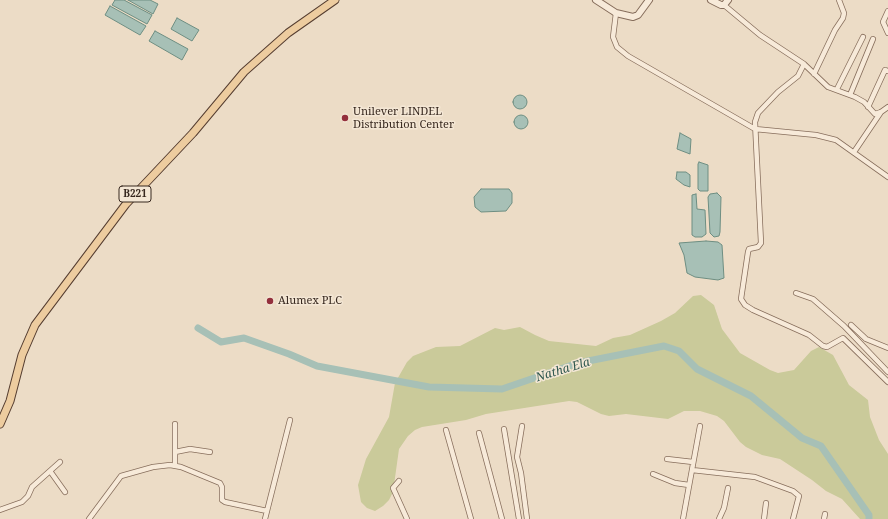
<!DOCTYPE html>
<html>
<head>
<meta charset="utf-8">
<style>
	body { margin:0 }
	canvas { display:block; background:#ecdcc6 }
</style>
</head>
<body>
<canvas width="888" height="519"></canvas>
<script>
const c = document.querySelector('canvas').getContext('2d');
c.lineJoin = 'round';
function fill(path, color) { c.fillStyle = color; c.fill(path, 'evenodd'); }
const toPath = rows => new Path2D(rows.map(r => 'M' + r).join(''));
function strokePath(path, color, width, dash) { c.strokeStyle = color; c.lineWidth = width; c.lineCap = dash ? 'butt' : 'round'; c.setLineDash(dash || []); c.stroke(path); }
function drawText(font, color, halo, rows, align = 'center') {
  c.font = font + ' "Noto Serif",serif'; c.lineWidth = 3; c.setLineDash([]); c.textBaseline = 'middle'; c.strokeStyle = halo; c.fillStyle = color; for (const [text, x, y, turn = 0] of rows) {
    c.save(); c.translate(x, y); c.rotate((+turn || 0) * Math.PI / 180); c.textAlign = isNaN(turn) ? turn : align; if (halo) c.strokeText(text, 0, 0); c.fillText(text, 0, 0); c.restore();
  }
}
fill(toPath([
	[701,295,714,305,722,329,740,353,770,370,778,373,794,370,811,351,819,347,833,355,849,385,868,400,870,417,879,440,888,454,888,519,860,519,842,499,826,491,812,480,780,459,762,455,746,447,740,442,724,421,717,416,700,411,684,411,668,419,626,414,609,416,601,414,577,402,569,401,486,414,466,420,422,427,415,430,408,436,399,449,393,492,389,500,383,506,375,511,367,508,361,502,358,485,366,459,389,417,395,383,407,362,413,356,436,347,460,346,495,328,504,330,520,327,535,335,549,341,596,346,613,338,630,335,661,321,675,313,693,296]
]), '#caca9a');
const water = toPath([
	[115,0,124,0,152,15,147,24,112,5,115,0],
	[128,0,150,0,158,4,153,14,128,0],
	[110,6,146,26,140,35,105,15,110,6],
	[177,18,199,30,192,41,171,29,177,18],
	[155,31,188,49,182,60,149,41,155,31],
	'513 102a7 7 0 1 1 14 0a7 7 0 1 1-14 0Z',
	'514 122a7 7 0 1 1 14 0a7 7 0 1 1-14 0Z',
	[680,133,691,139,690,154,677,149,680,133],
	[699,162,708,165,708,191,700,191,698,189,698,164,699,162],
	[677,172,686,172,690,175,690,187,684,185,676,179,677,172],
	[481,189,509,189,512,193,512,203,506,211,481,212,475,207,474,197,481,189],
	[717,193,721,197,720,232,719,236,714,237,710,233,708,197,710,194,717,193],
	[696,194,697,209,705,210,706,234,702,237,695,237,692,235,692,195,696,194],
	[706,241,718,242,722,245,724,278,718,280,695,277,687,273,684,255,679,243,706,241]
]);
fill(water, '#a7c0b6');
strokePath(water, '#6e8e82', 1);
strokePath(toPath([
	[198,328,221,342,244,338,289,354,317,366,429,387,502,389,578,363,664,346,679,351,697,369,751,396,802,438,821,446,869,515,869,519]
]), '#a7c0b6', 7);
const minor = toPath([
	[724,5,760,35,804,64,828,87,855,97,864,102,875,114,881,112,888,107],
	[888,11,883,22,888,33],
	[616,13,613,37,617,47,628,56,755,129,816,135,836,140,888,177],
	[804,64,798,76,778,92,758,113,755,122,761,243,758,247,749,249,748,252,741,299,745,305,753,310,809,335,823,346,827,347,843,338,888,382],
	[814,74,835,30,843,18,844,13,839,0],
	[837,89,863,37],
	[850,95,873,39],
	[868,107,885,70,888,71],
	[854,152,881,112],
	[796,293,813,299,844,326,888,372],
	[851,325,866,339,888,348],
	[175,424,175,466],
	[522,426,517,457,521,473,527,519],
	[504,429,519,519],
	[446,430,471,519],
	[479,433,502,519],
	[175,452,190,449,210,452],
	[667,459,693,462],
	[692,470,755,477,793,491,799,496,793,519],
	[50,471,65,492],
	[653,474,675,483,689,485],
	[399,481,393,488,407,519],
	[0,510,22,502,28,496,32,487,60,462],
	[89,519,121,476,153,467,170,465,181,467,220,483,222,487,222,500,225,502,267,511],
	[265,519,290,420],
	[683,519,700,426],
	[719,519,724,508,728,488],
	[764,519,766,503],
	[824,519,825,514]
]);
const tertiary = toPath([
	[596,0,616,13,633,17,638,15,649,0],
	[711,0,721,5,724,5,728,0]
]);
const primary = toPath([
	[0,424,10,401,22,355,35,325,126,204,193,133,244,72,288,33,335,0]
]);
strokePath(minor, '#876e5c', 6);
strokePath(tertiary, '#876e5c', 8);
strokePath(primary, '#553d30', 9);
strokePath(minor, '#f7ead9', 4.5);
strokePath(tertiary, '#f7ead9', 6);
strokePath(primary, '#edcc9f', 7);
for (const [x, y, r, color] of [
	[345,118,4,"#932f3c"],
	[270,301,4,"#932f3c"]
]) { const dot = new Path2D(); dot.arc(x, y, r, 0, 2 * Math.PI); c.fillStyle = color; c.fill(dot); strokePath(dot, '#f4e7d5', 1.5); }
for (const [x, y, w] of [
	[135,194,32]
]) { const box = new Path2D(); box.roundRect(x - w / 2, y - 8, w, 16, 3); c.fillStyle = '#f4e7d5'; c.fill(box); strokePath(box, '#37281f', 1); }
drawText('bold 10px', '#37281f', null, [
	["B221",135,194]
]);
drawText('11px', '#37281f', '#f4e7d5', [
	["Unilever LINDEL",353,112],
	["Distribution Center",353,125],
	["Alumex PLC",278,301]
], 'left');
drawText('italic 12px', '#2f574f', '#f4e7d5', [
	["Natha Ela",563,370,-17]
]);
</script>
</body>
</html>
